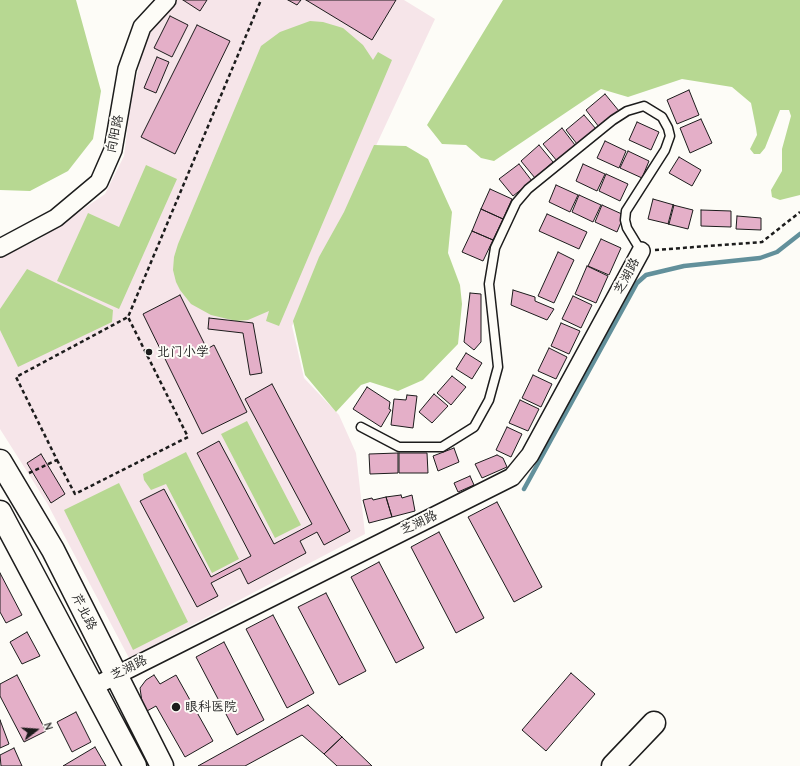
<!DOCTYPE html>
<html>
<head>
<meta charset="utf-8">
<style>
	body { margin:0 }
	#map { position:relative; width:800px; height:766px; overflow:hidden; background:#fdfcf7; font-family:"Comic Neue",sans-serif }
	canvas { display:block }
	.north { position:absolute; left:16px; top:710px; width:40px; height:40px; -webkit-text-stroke:3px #fdfcf7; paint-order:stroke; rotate:73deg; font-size:11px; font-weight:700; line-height:16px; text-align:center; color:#1c1c1c }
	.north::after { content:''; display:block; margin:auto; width:14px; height:18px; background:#1c1c1c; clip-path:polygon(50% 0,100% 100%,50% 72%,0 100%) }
</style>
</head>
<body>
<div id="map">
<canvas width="800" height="766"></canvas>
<div class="north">N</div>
</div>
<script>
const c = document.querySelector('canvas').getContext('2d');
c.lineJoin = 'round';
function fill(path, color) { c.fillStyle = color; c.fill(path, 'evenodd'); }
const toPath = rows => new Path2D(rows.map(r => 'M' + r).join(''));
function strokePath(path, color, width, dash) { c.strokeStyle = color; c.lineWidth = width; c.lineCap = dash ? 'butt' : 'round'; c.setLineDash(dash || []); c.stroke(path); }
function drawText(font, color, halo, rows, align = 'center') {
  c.font = font + ' "Comic Neue","LXGW WenKai TC",sans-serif'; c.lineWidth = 4; c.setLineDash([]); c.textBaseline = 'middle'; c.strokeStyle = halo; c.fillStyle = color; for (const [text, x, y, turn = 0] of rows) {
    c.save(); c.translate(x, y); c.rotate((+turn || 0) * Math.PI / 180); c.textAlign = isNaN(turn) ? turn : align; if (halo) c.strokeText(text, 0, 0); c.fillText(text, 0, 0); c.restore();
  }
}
fill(toPath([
	[175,0,404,0,435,19,292,326,304,378,339,415,356,453,365,534,129,658,47,503,0,429,0,258,41,238,105,194,124,156,131,99,146,39]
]), '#f6e5e9');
fill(toPath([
	[0,0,76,0,101,91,93,139,68,171,30,191,0,190],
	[503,0,800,0,800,195,780,200,772,197,771,190,782,171,782,149,791,116,789,110,780,110,765,148,760,154,754,154,750,149,757,135,756,128,751,103,732,87,682,79,628,97,601,89,494,161,481,158,466,145,442,144,427,125],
	[310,21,323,22,343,28,363,45,373,60,378,52,392,60,279,326,266,321,269,311,248,320,236,321,211,315,191,304,180,290,176,282,173,270,174,257,178,244,261,46,280,32],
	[374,145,406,146,428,159,452,212,448,253,460,285,462,304,458,344,423,380,398,391,370,382,361,385,336,412,305,375,293,321,319,257,344,212],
	[146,165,177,179,119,309,57,281,88,213,119,227],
	[27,269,113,310,112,322,18,367,0,330,0,309],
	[247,421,301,525,275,538,221,434],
	[186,452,239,559,212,573,166,484,151,490,144,480,143,474],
	[119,483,188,622,133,650,64,510]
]), '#b7d892');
strokePath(toPath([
	[524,489,637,283,646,275,684,266,760,258,777,252,800,234]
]), '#62909b', 4.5);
const building = toPath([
	[183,0,207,0,200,11,183,0],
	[288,0,301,0,297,5,288,0],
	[306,0,396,0,372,40,306,0],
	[170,16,188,25,172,57,154,48,170,16],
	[197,25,230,41,175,154,141,137,197,25],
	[157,57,169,62,156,93,144,88,157,57],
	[689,90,699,115,677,124,667,100,689,90],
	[605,94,619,111,599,127,586,110,605,94],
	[584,115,596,129,577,144,566,130,584,115],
	[701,119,712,143,690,153,680,128,701,119],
	[637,122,659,132,651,150,629,140,637,122],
	[562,128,575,145,557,161,543,144,562,128],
	[605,141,626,151,619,168,597,158,605,141],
	[539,145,553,162,535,178,521,161,539,145],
	[628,151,649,161,642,178,620,168,628,151],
	[679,157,701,170,692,186,669,173,679,157],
	[519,164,532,181,513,196,499,179,519,164],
	[583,164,605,174,597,191,576,181,583,164],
	[606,174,628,184,620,201,599,191,606,174],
	[556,185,578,195,570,212,549,202,556,185],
	[490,189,512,199,503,219,481,209,490,189],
	[579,195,601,205,593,222,572,212,579,195],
	[653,199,674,205,669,224,648,219,653,199],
	[602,205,624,215,617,232,595,222,602,205],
	[673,205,693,210,688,229,668,224,673,205],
	[481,209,503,219,493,240,472,231,481,209],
	[701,210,731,211,731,227,701,226,701,210],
	[547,214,587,232,579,249,539,231,547,214],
	[737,216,761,218,761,230,736,229,737,216],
	[472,231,493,240,483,261,462,252,472,231],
	[601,239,621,248,609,275,588,266,601,239],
	[558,252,574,260,554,303,538,296,558,252],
	[587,266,608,276,596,303,575,294,587,266],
	[513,290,535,297,535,301,554,309,547,320,511,305,513,290],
	[470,293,481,294,481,342,474,350,464,342,470,293],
	[180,295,207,349,214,345,247,412,202,434,143,314,180,295],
	[573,296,592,305,581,328,562,319,573,296],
	[209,318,253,323,262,373,250,375,243,333,208,329,209,318],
	[561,323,580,331,569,354,551,346,561,323],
	[549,348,567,357,556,379,538,371,549,348],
	[466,353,482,363,472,379,456,369,466,353],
	[533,375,552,384,541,407,522,398,533,375],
	[452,376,466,387,451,405,437,393,452,376],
	[272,384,350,531,324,545,317,532,300,541,306,553,248,584,240,568,211,583,218,596,197,607,140,501,164,489,211,577,251,556,197,453,219,441,274,544,312,524,245,399,272,384],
	[367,387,390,402,389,409,391,410,381,427,353,409,367,387],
	[434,394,448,406,432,423,419,412,434,394],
	[407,395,417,396,413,428,391,425,394,399,406,400,407,395],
	[520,400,539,409,528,431,509,423,520,400],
	[507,427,522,434,511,457,496,450,507,427],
	[454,448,459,462,438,471,433,456,454,448],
	[398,453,398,473,370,474,369,454,398,453],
	[399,453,427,453,428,473,399,473,399,453],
	[41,454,65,494,51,503,27,463,41,454],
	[497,455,503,458,507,467,482,478,475,464,497,455],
	[470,476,474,485,458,492,454,483,470,476],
	[401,495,402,498,412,495,415,511,392,517,386,497,401,495],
	[386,497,392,517,369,523,363,500,372,498,373,500,386,497],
	[497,502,542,587,514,602,468,517,497,502],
	[439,532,484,618,456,633,411,547,439,532],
	[379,562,424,648,396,663,351,577,379,562],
	[0,573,22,615,6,623,0,612,0,573],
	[326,593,366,671,339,685,298,607,326,593],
	[273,615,314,693,287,708,246,629,273,615],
	[27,632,40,656,22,664,10,642,27,632],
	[224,642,264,720,237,735,196,657,224,642],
	[571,673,595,694,546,751,522,730,571,673],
	[17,675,46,731,24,742,0,696,0,684,17,675],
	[154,675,160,684,176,675,213,741,185,757,156,706,147,711,142,702,140,688,146,680,154,675],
	[308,705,342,737,324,754,302,735,245,766,198,766,308,705],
	[76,712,91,742,72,752,57,722,76,712],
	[0,720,9,744,0,748,0,720],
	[342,737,372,766,337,766,324,754,342,737],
	[95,747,106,766,63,766,95,747],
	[14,748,22,766,1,766,0,755,14,748]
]);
fill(building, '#e4afc8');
strokePath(building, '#1c1c1c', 1);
const lane = toPath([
	[361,427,399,447,442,447,474,427,489,400,498,367,489,284,495,248,516,203,528,189,613,120,627,111,644,106,662,117,668,128,670,136,665,150,626,211,625,220,627,228,641,251]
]);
const street = toPath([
	[0,248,56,218,99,182,113,150,127,69,142,27,167,0],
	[93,687,512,477,530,455,641,251]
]);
const secondary = toPath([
	[0,461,53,550,162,766],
	[0,512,135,766],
	[613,766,654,723]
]);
strokePath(lane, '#1c1c1c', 11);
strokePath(street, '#1c1c1c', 20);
strokePath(secondary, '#1c1c1c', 25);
strokePath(toPath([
	[655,250,762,242,800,212],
	[57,460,75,494,188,437,128,317],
	[29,473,57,460,16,377,128,317,261,0]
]), '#1c1c1c', 2.5, [4, 3]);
strokePath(lane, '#fdfcf7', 8);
strokePath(street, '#fdfcf7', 17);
strokePath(secondary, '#fdfcf7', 22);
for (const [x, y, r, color] of [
	[149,352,4,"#1c1c1c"],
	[176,707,5,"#1c1c1c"]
]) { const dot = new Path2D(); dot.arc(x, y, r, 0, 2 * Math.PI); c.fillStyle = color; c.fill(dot); strokePath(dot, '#fdfcf7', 1.5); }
drawText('13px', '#1c1c1c', '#fdfcf7', [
	["向阳路",115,134,-78],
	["芝湖路",627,276,-62],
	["芝湖路",419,523,-26],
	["芹北路",84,612,63],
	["芝湖路",129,668,-27]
]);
drawText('13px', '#1c1c1c', '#fdfcf7', [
	["北门小学",157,352],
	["眼科医院",185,707]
], 'left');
</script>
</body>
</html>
